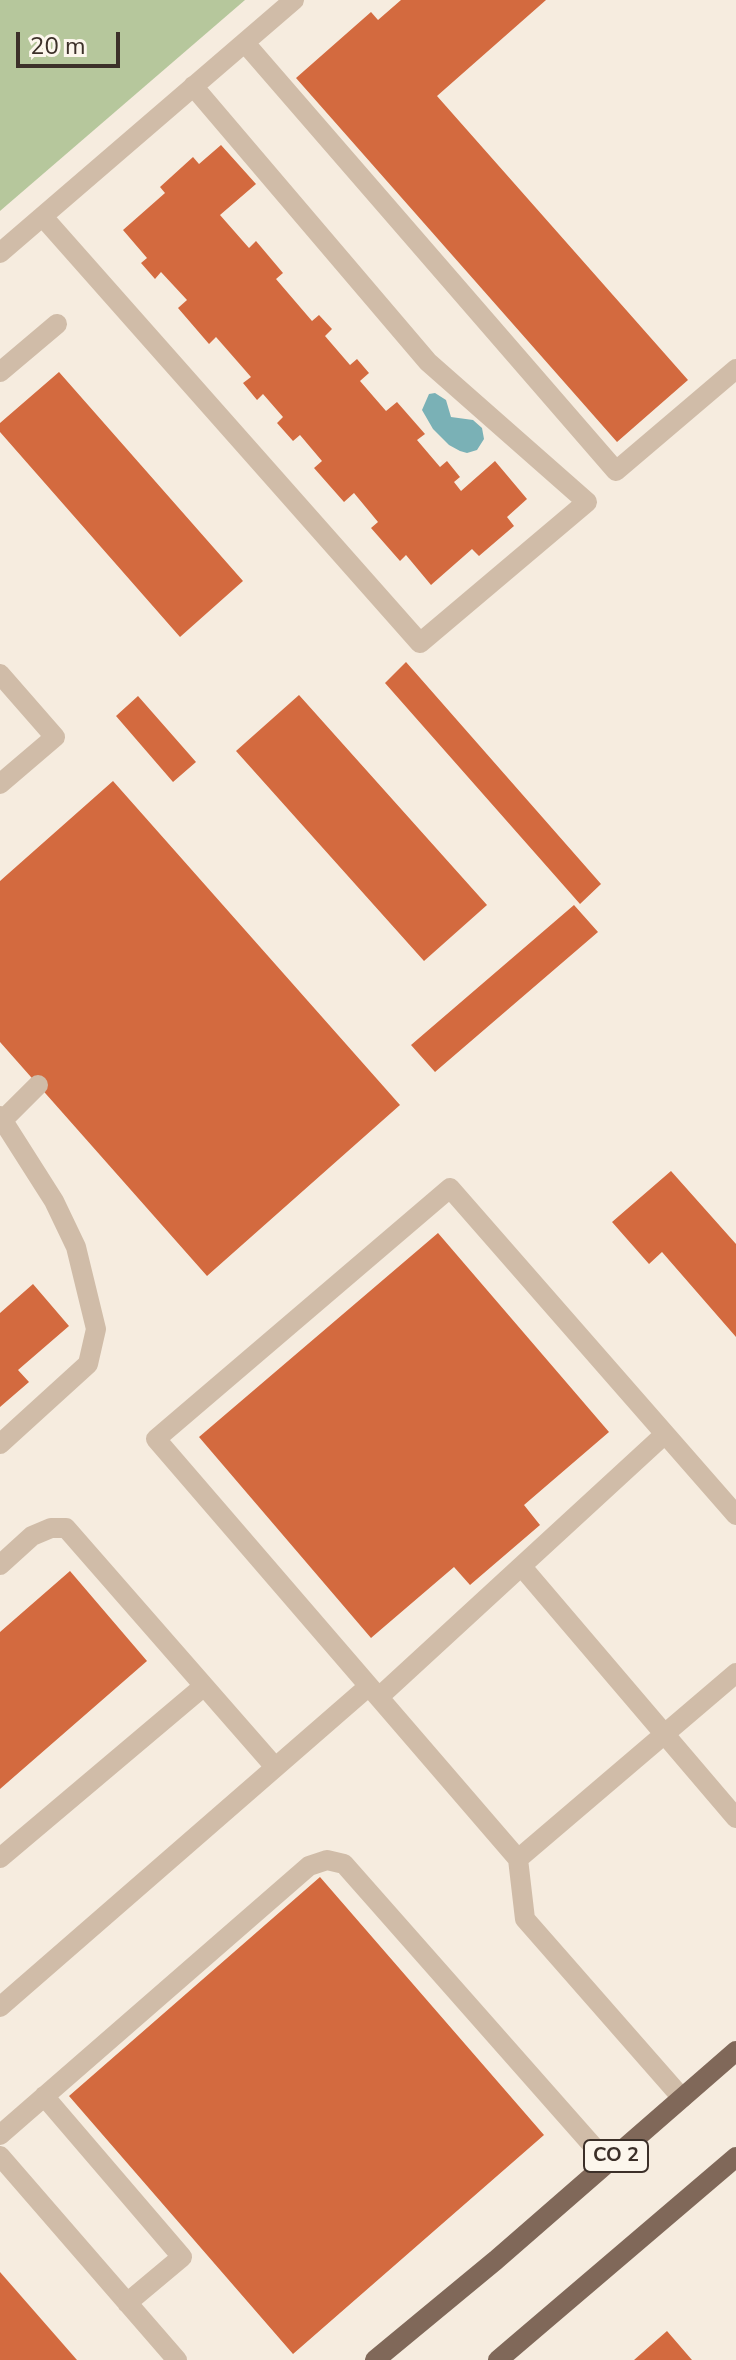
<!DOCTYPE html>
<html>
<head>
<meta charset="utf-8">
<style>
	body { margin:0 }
	#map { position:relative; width:736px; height:2360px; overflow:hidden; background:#f6ecdf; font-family:"Nunito Sans",sans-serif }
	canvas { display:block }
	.scale { position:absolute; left:16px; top:32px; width:104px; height:36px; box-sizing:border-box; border:4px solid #3c3029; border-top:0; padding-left:10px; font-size:24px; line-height:28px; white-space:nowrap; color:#3c3029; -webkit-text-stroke:6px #fcf6ec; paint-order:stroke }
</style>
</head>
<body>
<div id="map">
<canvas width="736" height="2360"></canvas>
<div class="scale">20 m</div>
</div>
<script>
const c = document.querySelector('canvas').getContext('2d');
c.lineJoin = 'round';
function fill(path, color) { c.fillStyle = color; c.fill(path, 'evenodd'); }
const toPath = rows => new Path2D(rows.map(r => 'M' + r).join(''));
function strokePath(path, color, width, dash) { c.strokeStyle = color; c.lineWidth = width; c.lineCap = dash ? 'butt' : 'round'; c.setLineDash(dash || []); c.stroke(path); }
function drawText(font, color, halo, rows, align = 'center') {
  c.font = font + ' "Nunito Sans",sans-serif'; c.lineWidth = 6; c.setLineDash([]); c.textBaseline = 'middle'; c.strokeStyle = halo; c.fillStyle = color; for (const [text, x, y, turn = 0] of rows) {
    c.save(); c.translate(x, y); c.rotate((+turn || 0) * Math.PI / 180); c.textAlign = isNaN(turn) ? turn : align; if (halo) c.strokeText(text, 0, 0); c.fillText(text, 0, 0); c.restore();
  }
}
fill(toPath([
	[0,0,245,0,0,211]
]), '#b6c79c');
fill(toPath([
	[435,393,446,400,451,417,473,420,482,428,484,439,477,450,467,453,460,451,449,445,433,429,422,410,429,394]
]), '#7ab1b6');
fill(toPath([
	[401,0,546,0,437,96,688,380,617,442,296,78,371,12,378,20],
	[221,145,256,184,220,215,249,248,256,241,283,273,276,279,312,321,319,315,332,329,325,336,350,365,357,359,369,373,360,381,386,411,397,402,425,434,417,440,440,467,447,461,460,477,454,482,461,491,495,461,527,499,507,517,514,526,479,556,472,549,431,585,406,555,400,561,371,528,378,522,354,493,344,502,314,468,322,461,300,435,293,441,277,423,283,417,263,394,257,400,243,383,251,377,216,337,209,344,178,308,187,300,161,272,155,279,141,263,147,258,123,230,165,193,160,187,193,157,199,164],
	[59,372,243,581,180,637,0,432,0,423],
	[406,662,601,884,580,904,385,683],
	[299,695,487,905,424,961,236,751],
	[138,696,196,762,173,782,116,716],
	[113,781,400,1105,207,1276,0,1042,0,881],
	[574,905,598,932,435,1072,411,1045],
	[671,1171,736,1244,736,1337,662,1252,649,1264,612,1222],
	[438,1233,609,1432,524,1505,540,1525,470,1585,454,1567,371,1638,199,1437],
	[33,1284,69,1326,18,1370,29,1382,0,1407,0,1313],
	[70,1571,147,1661,0,1789,0,1632],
	[320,1877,544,2135,293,2354,69,2096],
	[0,2272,77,2360,0,2360],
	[667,2331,692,2360,634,2360]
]), '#d36a3f');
strokePath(toPath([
	[245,43,616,471,736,369],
	[43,217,420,643,587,502,428,362,193,86],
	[0,253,294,0],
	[0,372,57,324],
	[0,674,55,737,0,784],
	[0,1116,54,1201,76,1247,96,1329,88,1364,0,1444],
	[0,1123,38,1085],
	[0,1565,32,1536,51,1528,66,1528,275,1767],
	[522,1567,736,1818],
	[379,1697,665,1434],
	[0,1858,204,1686],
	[518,1859,736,1673],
	[0,2007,369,1686],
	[44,2096,182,2257,127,2303],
	[682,2098,525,1919,518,1859,156,1439,450,1188,736,1515],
	[0,2135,309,1866,327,1860,344,1864,608,2163],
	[0,2156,177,2360]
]), '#d0bca8', 20);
strokePath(toPath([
	[375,2360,496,2260,736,2051],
	[498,2360,736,2157]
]), '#806859', 20);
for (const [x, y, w] of [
	[616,2156,64]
]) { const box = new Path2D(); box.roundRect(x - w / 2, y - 16, w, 32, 6); c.fillStyle = '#fcf6ec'; c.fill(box); strokePath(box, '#3c3029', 2); }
drawText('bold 20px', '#3c3029', null, [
	["CO 2",616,2156]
]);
</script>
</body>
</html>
